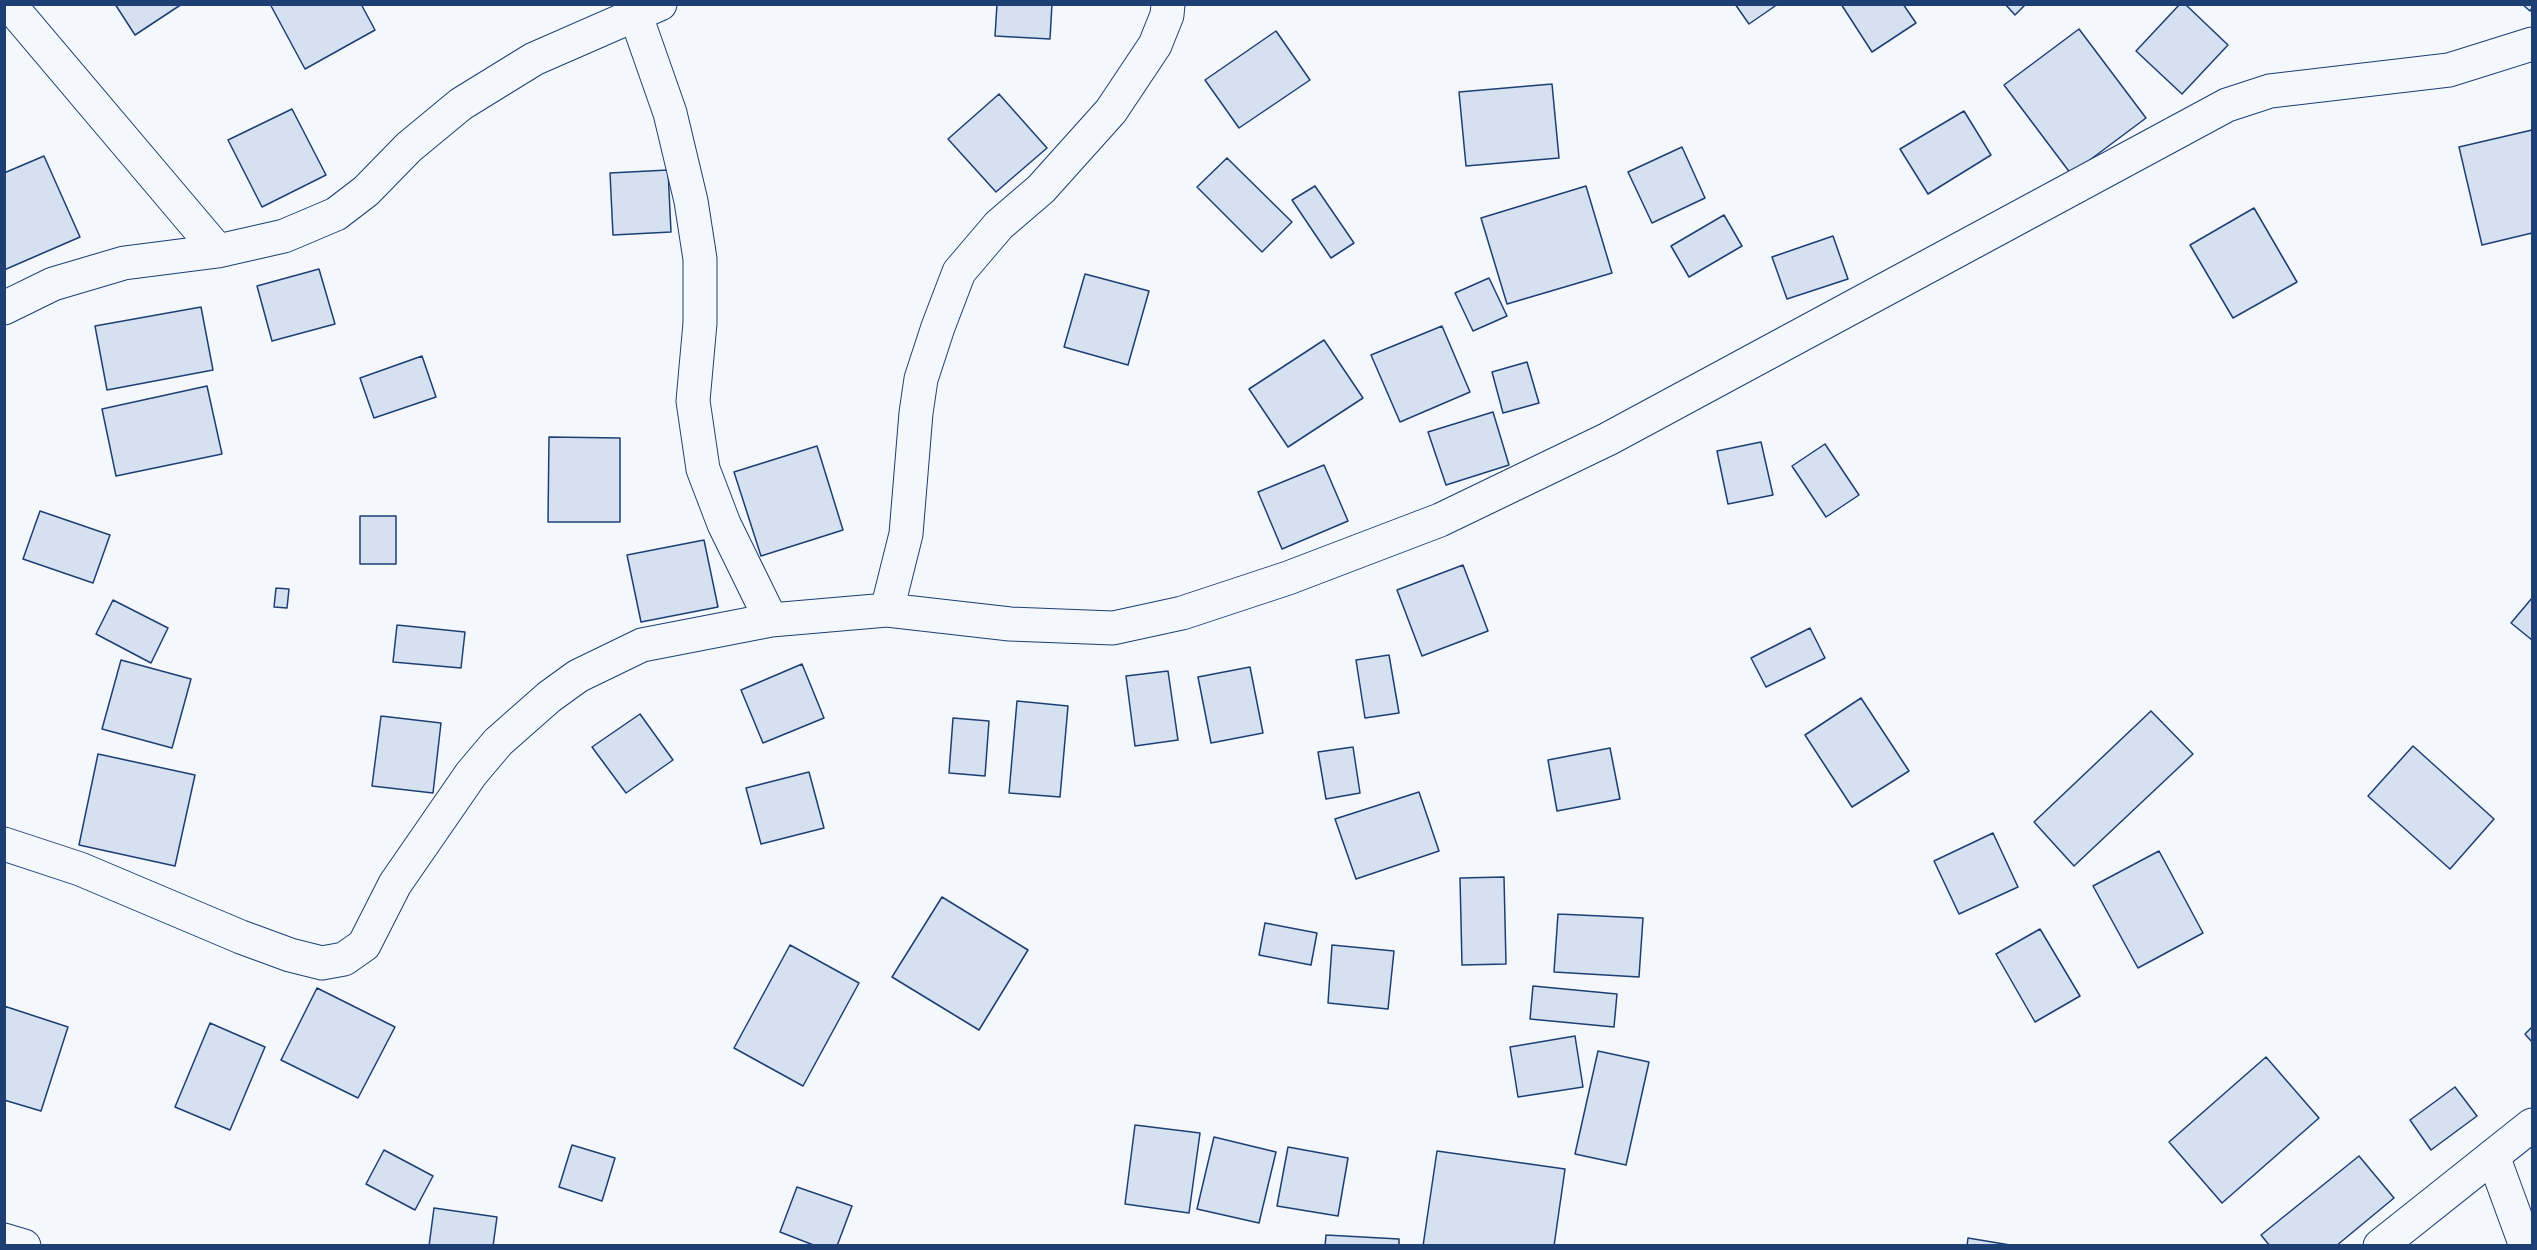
<!DOCTYPE html>
<html>
<head>
<meta charset="utf-8">
<style>
	body { margin:0 }
	#map { position:relative; width:2537px; height:1250px; overflow:hidden; background:#f4f7fb; font-family:"DejaVu Sans",sans-serif }
	canvas { display:block }
	.frame { position:absolute; inset:0; border:6px solid #1d3f73; pointer-events:none }
</style>
</head>
<body>
<div id="map">
<canvas width="2537" height="1250"></canvas>
<div class="frame"></div>
</div>
<script>
const c = document.querySelector('canvas').getContext('2d');
c.lineJoin = 'round';
function fill(path, color) { c.fillStyle = color; c.fill(path, 'evenodd'); }
const toPath = rows => new Path2D(rows.map(r => 'M' + r).join(''));
function strokePath(path, color, width, dash) { c.strokeStyle = color; c.lineWidth = width; c.lineCap = dash ? 'butt' : 'round'; c.setLineDash(dash || []); c.stroke(path); }
const building = toPath([
	[115,4,182,4,135,35,115,4],
	[270,4,361,4,375,30,305,69,270,4],
	[997,4,1052,4,1050,39,995,36,997,4],
	[1735,4,1778,4,1749,24,1735,4],
	[1841,4,1903,4,1916,23,1872,52,1841,4],
	[2005,4,2026,4,2015,15,2005,4],
	[2180,4,2185,4,2228,45,2182,94,2136,51,2180,4],
	[2522,4,2532,4,2532,8,2530,11,2522,4],
	[2079,29,2146,118,2071,174,2004,85,2079,29],
	[1276,31,1310,80,1239,128,1205,80,1276,31],
	[1552,84,1559,158,1466,166,1459,92,1552,84],
	[999,94,1047,148,996,192,948,139,999,94],
	[292,109,326,175,262,207,228,140,292,109],
	[1964,111,1991,155,1928,194,1900,149,1964,111],
	[2532,130,2532,233,2482,245,2459,147,2532,130],
	[1682,147,1705,198,1652,223,1628,172,1682,147],
	[44,156,80,237,4,270,4,173,44,156],
	[1227,158,1292,222,1262,252,1197,187,1227,158],
	[668,170,671,232,613,235,610,173,668,170],
	[1315,186,1354,243,1331,258,1292,200,1315,186],
	[1586,186,1612,273,1507,304,1481,218,1586,186],
	[2254,208,2297,282,2233,318,2190,245,2254,208],
	[1724,215,1742,246,1689,277,1671,246,1724,215],
	[1833,236,1848,279,1787,299,1772,257,1833,236],
	[319,269,335,324,272,341,257,286,319,269],
	[1085,274,1149,291,1128,365,1064,347,1085,274],
	[1489,278,1507,316,1473,331,1455,293,1489,278],
	[201,307,213,370,107,390,95,326,201,307],
	[1442,326,1470,392,1400,422,1371,355,1442,326],
	[1324,340,1363,398,1288,447,1249,389,1324,340],
	[422,356,436,397,374,418,360,378,422,356],
	[1527,362,1539,403,1503,413,1492,372,1527,362],
	[207,386,222,454,116,476,102,409,207,386],
	[1493,412,1509,465,1446,485,1428,432,1493,412],
	[549,437,620,438,620,522,548,522,549,437],
	[1761,442,1773,495,1728,504,1717,451,1761,442],
	[1825,444,1859,495,1826,517,1792,466,1825,444],
	[817,446,843,530,761,556,734,472,817,446],
	[1324,465,1348,521,1282,549,1258,492,1324,465],
	[40,511,110,535,93,583,23,559,40,511],
	[360,516,396,516,396,564,360,564,360,516],
	[704,540,718,607,641,622,627,555,704,540],
	[1463,565,1488,631,1422,656,1397,590,1463,565],
	[276,588,289,589,287,608,274,607,276,588],
	[2532,598,2532,640,2511,623,2532,598],
	[113,600,168,628,151,663,96,634,113,600],
	[397,625,465,632,461,668,393,662,397,625],
	[1810,628,1825,658,1766,687,1751,658,1810,628],
	[1389,655,1399,713,1365,718,1356,660,1389,655],
	[121,660,191,679,172,748,102,729,121,660],
	[802,664,824,718,763,743,741,690,802,664],
	[1250,667,1263,733,1211,743,1198,677,1250,667],
	[1168,671,1178,740,1135,746,1126,676,1168,671],
	[1861,698,1909,771,1852,807,1805,735,1861,698],
	[1017,701,1068,706,1060,797,1009,793,1017,701],
	[2151,711,2193,754,2074,866,2034,822,2151,711],
	[640,714,673,760,626,793,592,747,640,714],
	[381,716,441,723,433,793,372,786,381,716],
	[953,718,989,721,985,776,949,773,953,718],
	[2413,746,2494,819,2450,869,2368,796,2413,746],
	[1353,747,1360,793,1326,799,1318,752,1353,747],
	[1610,748,1620,799,1557,811,1548,760,1610,748],
	[98,754,195,775,175,866,79,845,98,754],
	[809,772,824,828,761,844,746,788,809,772],
	[1419,792,1439,851,1356,879,1335,819,1419,792],
	[1993,833,2018,887,1959,914,1934,861,1993,833],
	[2159,851,2203,933,2138,968,2093,886,2159,851],
	[1504,877,1506,964,1462,965,1460,878,1504,877],
	[942,897,1028,950,979,1030,892,977,942,897],
	[1558,914,1643,918,1639,977,1554,972,1558,914],
	[1265,923,1317,933,1311,965,1259,955,1265,923],
	[2040,929,2080,996,2035,1022,1996,954,2040,929],
	[790,945,859,983,803,1086,734,1048,790,945],
	[1332,945,1394,951,1388,1009,1328,1003,1332,945],
	[1533,986,1617,994,1614,1027,1530,1019,1533,986],
	[317,988,395,1027,358,1098,281,1060,317,988],
	[4,1006,68,1027,41,1111,4,1100,4,1006],
	[210,1023,265,1047,230,1130,175,1107,210,1023],
	[2532,1027,2532,1042,2525,1034,2532,1027],
	[1575,1036,1583,1087,1518,1097,1510,1047,1575,1036],
	[1598,1051,1649,1062,1626,1165,1575,1154,1598,1051],
	[2266,1057,2319,1118,2222,1203,2169,1142,2266,1057],
	[2455,1087,2477,1116,2431,1150,2410,1120,2455,1087],
	[1135,1125,1200,1133,1189,1213,1125,1204,1135,1125],
	[1214,1137,1276,1152,1259,1223,1197,1209,1214,1137],
	[572,1145,615,1158,602,1201,559,1187,572,1145],
	[1288,1147,1348,1158,1338,1216,1277,1206,1288,1147],
	[384,1150,433,1176,415,1210,366,1184,384,1150],
	[1437,1151,1565,1169,1554,1246,1423,1246,1437,1151],
	[2359,1156,2394,1198,2336,1246,2270,1246,2261,1235,2359,1156],
	[797,1187,852,1206,837,1246,816,1246,780,1232,797,1187],
	[434,1208,497,1217,493,1246,429,1246,434,1208],
	[1326,1235,1399,1239,1399,1246,1325,1246,1326,1235],
	[1968,1238,2016,1246,1967,1246,1968,1238]
]);
fill(building, '#d5e0f0');
strokePath(building, '#1d3f73', 1.5);
const minor = toPath([
	[9,4,218,251],
	[636,16,670,113,691,201,700,259,700,323,693,401,703,469,724,524,771,620],
	[4,308,53,284,124,263,218,251,284,236,336,214,366,191,409,147,461,104,534,59,660,4],
	[887,610,906,534,916,413,921,379,938,327,959,272,999,225,1041,189,1111,111,1155,45,1167,15,1168,4],
	[4,844,80,869,241,937,290,955,322,963,344,959,364,945,395,884,471,774,498,742,549,697,578,676,642,645,771,620,887,610,1010,624,1113,628,1182,613,1288,578,1440,520,1608,439,2227,105,2270,91,2449,70,2532,44],
	[2493,1156,2526,1246]
]);
const tertiary = toPath([
	[4,1240,24,1246]
]);
const secondary = toPath([
	[2380,1246,2532,1125]
]);
strokePath(minor, '#1d3f73', 35);
strokePath(tertiary, '#1d3f73', 35);
strokePath(secondary, '#1d3f73', 35);
strokePath(minor, '#f4f7fb', 33);
strokePath(tertiary, '#f4f7fb', 33);
strokePath(secondary, '#f4f7fb', 33);
</script>
</body>
</html>
